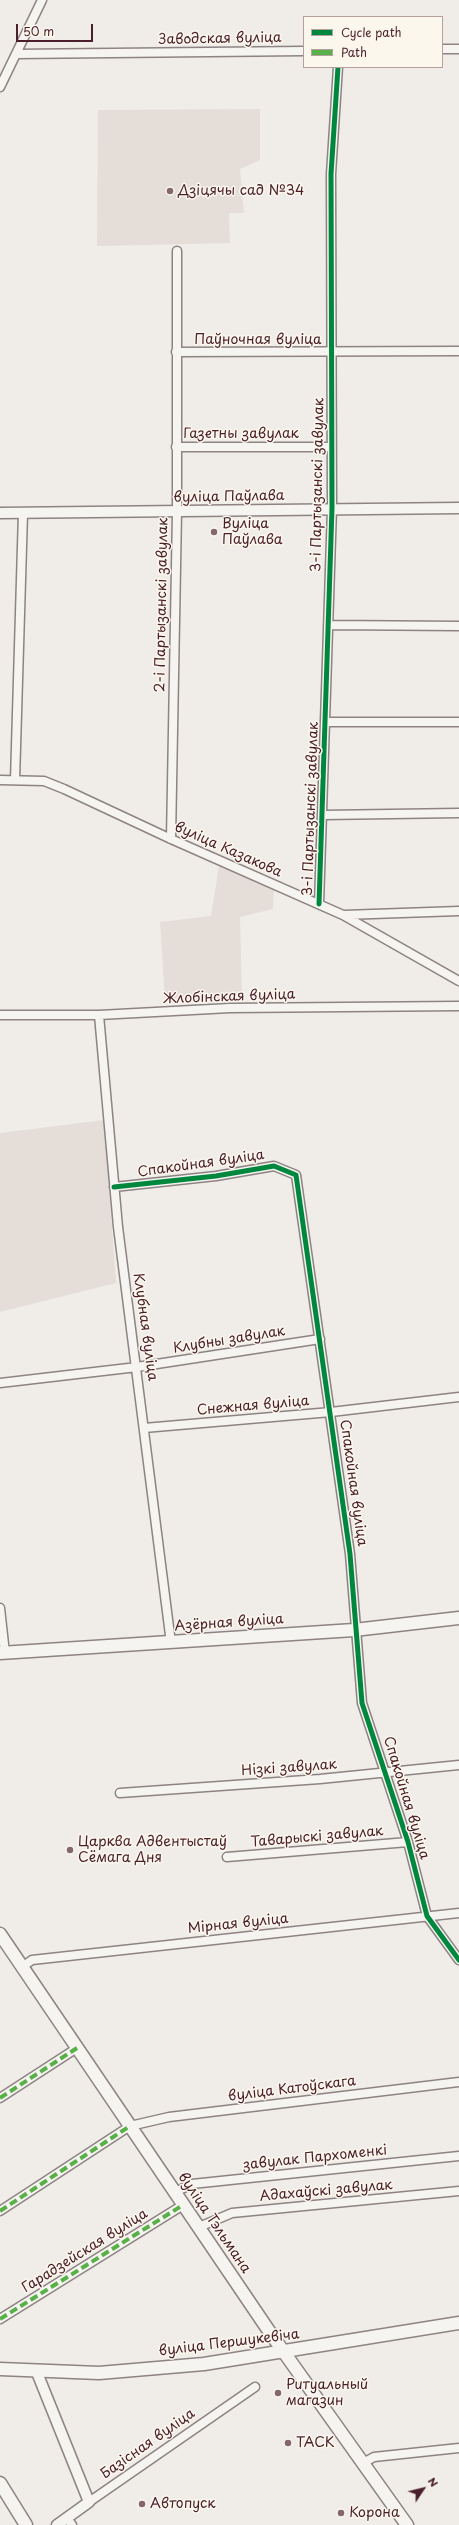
<!DOCTYPE html>
<html>
<head>
<meta charset="utf-8">
<style>
	body { margin:0 }
	#map { position:relative; width:459px; height:2525px; overflow:hidden; background:#f0ede8; font-family:"Playpen Sans",sans-serif }
	canvas { display:block }
	.legend { position:absolute; left:303px; top:16px; width:140px; height:52px; box-sizing:border-box; background:#fbf7ec; border:1px solid #b4a19f; margin:0; padding:5px 7px; list-style:none; font-size:12px; color:#4a1f2b }
	.legend li { display:flex; align-items:center; gap:8px; height:20px }
	.legend b { width:20px; border:1px solid #b4a19f }
	.north { position:absolute; left:403px; top:2469px; width:40px; height:40px; -webkit-text-stroke:3px #fbf7ec; paint-order:stroke; rotate:55deg; font-size:11px; font-weight:700; line-height:16px; text-align:center; color:#4a1f2b }
	.north::after { content:''; display:block; margin:auto; width:14px; height:18px; background:#4a1f2b; clip-path:polygon(50% 0,100% 100%,50% 72%,0 100%) }
	.scale { position:absolute; left:16px; top:24px; width:77px; height:18px; box-sizing:border-box; border:2px solid #4a1f2b; border-top:0; padding-left:5px; font-size:12px; line-height:14px; white-space:nowrap; color:#4a1f2b; -webkit-text-stroke:3px #fbf7ec; paint-order:stroke }
</style>
</head>
<body>
<div id="map">
<canvas width="459" height="2525"></canvas>
<ul class="legend">
<li><b style="height:5px;background:#00873e"></b>Cycle path</li>
<li><b style="height:5px;background:#57b146"></b>Path</li>
</ul>
<div class="north">N</div>
<div class="scale">50 m</div>
</div>
<script>
const c = document.querySelector('canvas').getContext('2d');
c.lineJoin = 'round';
function fill(path, color) { c.fillStyle = color; c.fill(path, 'evenodd'); }
const toPath = rows => new Path2D(rows.map(r => 'M' + r).join(''));
function strokePath(path, color, width, dash) { c.strokeStyle = color; c.lineWidth = width; c.lineCap = dash ? 'butt' : 'round'; c.setLineDash(dash || []); c.stroke(path); }
function drawText(font, color, halo, rows, align = 'center') {
  c.font = font + ' "Playpen Sans",sans-serif'; c.lineWidth = 3; c.setLineDash([]); c.textBaseline = 'middle'; c.strokeStyle = halo; c.fillStyle = color; for (const [text, x, y, turn = 0] of rows) {
    c.save(); c.translate(x, y); c.rotate((+turn || 0) * Math.PI / 180); c.textAlign = isNaN(turn) ? turn : align; if (halo) c.strokeText(text, 0, 0); c.fillText(text, 0, 0); c.restore();
  }
}
fill(toPath([
	[260,109,260,160,240,169,244,213,229,213,230,243,97,246,98,110],
	[219,866,274,889,273,909,240,917,242,1000,165,1000,160,922,211,916],
	[104,1120,116,1283,0,1312,0,1133]
]), '#e5ddd7');
const minor = toPath([
	[442,49,459,49],
	[16,54,304,51],
	[0,87,42,0],
	[176,352,459,351],
	[176,447,330,447],
	[328,625,459,626],
	[326,722,459,722],
	[0,780,44,781,64,789,171,839,343,915,459,981],
	[15,780,23,513],
	[323,815,459,813],
	[171,839,177,512,177,251],
	[319,904,332,508,331,174,338,67],
	[344,915,459,911],
	[0,1015,99,1015,230,1008,459,1006],
	[99,1015,118,1227,171,1643],
	[114,1187,216,1176,274,1166,296,1175,350,1554,362,1703,408,1842,427,1916,459,1960],
	[0,1383,137,1367,320,1339],
	[144,1428,331,1412,459,1397],
	[0,1608,5,1653],
	[120,1793,320,1779,459,1765],
	[227,1857,408,1842],
	[22,1967,32,1960,459,1913],
	[0,2098,77,2048],
	[175,2192,192,2184,459,2156],
	[0,2211,130,2126,169,2117,459,2082],
	[199,2227,232,2213,459,2191],
	[0,2319,183,2205],
	[363,2463,374,2457,459,2448],
	[89,2502,255,2387],
	[67,2518,72,2525]
]);
const tertiary = toPath([
	[0,513,459,508],
	[36,2370,89,2502,57,2525]
]);
const secondary = toPath([
	[0,1653,354,1630,459,1618],
	[0,1934,271,2334,407,2525],
	[0,2369,99,2373,204,2364,459,2323],
	[0,2483,26,2525]
]);
strokePath(minor, '#8d8383', 11);
strokePath(tertiary, '#8d8383', 13);
strokePath(secondary, '#8d8383', 15);
strokePath(minor, '#f5f4f0', 8);
strokePath(tertiary, '#f5f4f0', 10);
strokePath(secondary, '#f5f4f0', 12);
strokePath(toPath([
	[0,2098,77,2048],
	[0,2211,130,2126],
	[0,2319,183,2205]
]), '#57b146', 4, [8, 4]);
strokePath(toPath([
	[319,904,332,508,331,174,338,67],
	[114,1187,216,1176,274,1166,296,1175,350,1554,362,1703,408,1842,427,1916,459,1960]
]), '#00873e', 5);
for (const [x, y, r, color] of [
	[170,191,4,"#84676d"],
	[214,532,4,"#84676d"],
	[70,1850,4,"#84676d"],
	[278,2393,4,"#84676d"],
	[288,2443,4,"#84676d"],
	[142,2504,4,"#84676d"],
	[341,2513,4,"#84676d"]
]) { const dot = new Path2D(); dot.arc(x, y, r, 0, 2 * Math.PI); c.fillStyle = color; c.fill(dot); strokePath(dot, '#fbf7ec', 1.5); }
drawText('14px', '#4a1f2b', '#fbf7ec', [
	["Заводская вуліца",220,39,-1],
	["Паўночная вуліца",258,340],
	["Газетны завулак",241,434],
	["3-і Партызанскі завулак",318,485,-89],
	["вуліца Паўлава",229,497,-1],
	["2-і Партызанскі завулак",162,605,-89],
	["3-і Партызанскі завулак",311,809,-88],
	["вуліца Казакова",228,850,24],
	["Жлобінская вуліца",229,997,-2],
	["Спакойная вуліца",201,1164,-8],
	["Клубная вуліца",145,1327,82],
	["Клубны завулак",229,1340,-9],
	["Снежная вуліца",253,1406,-5],
	["Спакойная вуліца",353,1483,82],
	["Азёрная вуліца",229,1623,-4],
	["Нізкі завулак",289,1768,-4],
	["Спакойная вуліца",406,1798,73],
	["Таварыскі завулак",317,1837,-5],
	["Мірная вуліца",238,1924,-6],
	["вуліца Катоўскага",292,2089,-7],
	["завулак Пархоменкі",315,2158,-6],
	["Адахаўскі завулак",326,2191,-5],
	["вуліца Тэльмана",214,2223,56],
	["Гарадзейская вуліца",85,2251,-32],
	["вуліца Першукевіча",229,2343,-7],
	["Базісная вуліца",148,2444,-35]
]);
drawText('14px', '#4a1f2b', '#fbf7ec', [
	["Дзіцячы сад №34",178,191],
	["Вуліца",222,524],
	["Паўлава",222,540],
	["Царква Адвентыстаў",78,1842],
	["Сёмага Дня",78,1858],
	["Ритуальный",286,2385],
	["магазин",286,2401],
	["ТАСК",296,2443],
	["Автопуск",150,2504],
	["Корона",349,2513]
], 'left');
</script>
</body>
</html>
